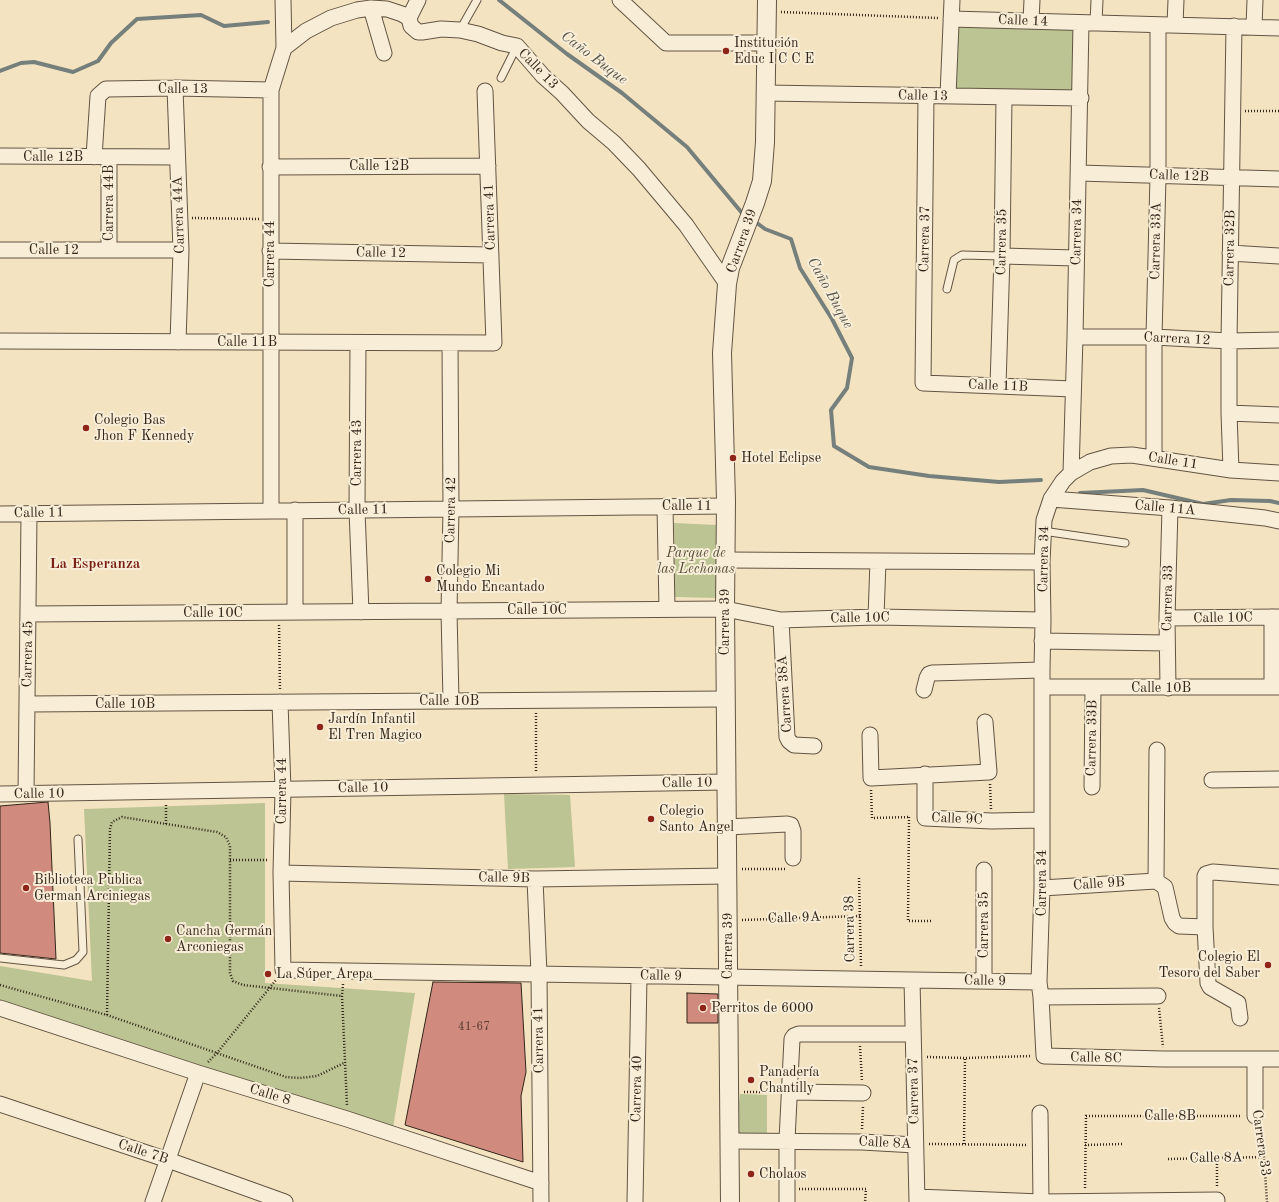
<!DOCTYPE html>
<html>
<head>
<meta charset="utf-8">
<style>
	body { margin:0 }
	canvas { display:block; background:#f4e3c0 }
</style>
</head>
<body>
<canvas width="1279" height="1202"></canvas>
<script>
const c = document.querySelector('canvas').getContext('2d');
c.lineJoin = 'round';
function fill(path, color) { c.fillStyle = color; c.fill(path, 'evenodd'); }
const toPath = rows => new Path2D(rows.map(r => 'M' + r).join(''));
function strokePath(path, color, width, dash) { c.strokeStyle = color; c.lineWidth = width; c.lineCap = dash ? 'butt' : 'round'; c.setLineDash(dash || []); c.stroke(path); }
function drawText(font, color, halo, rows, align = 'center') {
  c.font = font + ' "Old Standard TT",serif'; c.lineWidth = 4; c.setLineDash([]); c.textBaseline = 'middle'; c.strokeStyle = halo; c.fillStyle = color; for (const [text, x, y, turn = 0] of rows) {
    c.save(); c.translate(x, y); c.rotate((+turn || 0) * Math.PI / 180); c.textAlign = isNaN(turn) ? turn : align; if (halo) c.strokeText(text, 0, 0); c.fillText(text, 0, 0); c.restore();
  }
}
fill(toPath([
	[951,19,1081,23,1081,98,948,96],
	[674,523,716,525,718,598,675,597],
	[504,794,570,795,575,867,508,869],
	[265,803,265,983,415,993,393,1128,0,1000,0,966,92,981,84,809],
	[740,1094,767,1095,767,1135,735,1136]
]), '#bbc492');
strokePath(toPath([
	[499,0,567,54,622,93,687,147,742,213,746,215],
	[0,71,21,63,34,62,73,72,98,61,111,43,137,19,201,15,224,26,268,22],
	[753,220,765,229,791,239,800,268,832,319,852,358,847,388,831,410,834,446,869,467,929,476,999,482,1041,480],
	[1080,493,1143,490,1203,504,1231,500,1270,501,1279,503]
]), '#757f7c', 4);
const building = toPath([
	[48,802,50,823,56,959,0,953,0,806,48,802],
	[433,982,521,983,526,1072,521,1096,523,1162,405,1125,433,982],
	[687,993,718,994,718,1023,687,1023,687,993]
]);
fill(building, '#d08a7e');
strokePath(building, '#32251a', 1);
const service = toPath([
	[460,30,477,0],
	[501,78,517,46],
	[947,289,954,260,962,255,1002,256],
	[1043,531,1125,543],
	[0,958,64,965,76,960,83,952,78,839]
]);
const pedestrian = toPath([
	[1096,23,1097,0]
]);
const minor = toPath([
	[620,0,666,43,766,43],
	[371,8,384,53],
	[409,18,418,0],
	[951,19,1279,28],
	[1031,21,1032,0],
	[1175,25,1176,0],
	[1254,27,1255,0],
	[284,48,306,31,331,18,357,10,371,8,387,9,402,14,409,18,411,26,418,32,422,32,441,29,460,30,478,34,502,43,517,46,543,76,562,93,588,121,614,143,639,169,686,225,727,284],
	[175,88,181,250,178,342],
	[765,93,1081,98],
	[926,96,923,383,1073,389],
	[948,96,952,0],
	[0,156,177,157],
	[94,157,98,96,106,89,175,88,271,90],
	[270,167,488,166],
	[1079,173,1279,179],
	[0,250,181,250],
	[109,250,109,157],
	[270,251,491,255],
	[1230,253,1279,256],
	[1002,256,1076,258],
	[1075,337,1154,337,1229,341,1279,340],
	[0,341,494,343,485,91],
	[358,343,357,510,361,612],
	[450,343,451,509,449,611,451,701],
	[998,386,1002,256,1004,97],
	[1229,413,1279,415],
	[1154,458,1154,337,1158,176,1158,25],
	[1231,470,1229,413,1229,341,1234,26],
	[1071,473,1075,337,1081,23],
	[1279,473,1231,470,1132,455,1111,456,1090,462,1071,473,1063,481,1051,499,1044,520,1042,562,1043,620,1042,670,1042,888,1039,982,1041,997,1044,1056,1164,1059,1279,1059],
	[1051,499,1170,508,1265,518,1279,521],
	[665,506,667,609],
	[271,510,271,90,284,48,283,0],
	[295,510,295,612],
	[0,514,726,506],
	[726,560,1042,562],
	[29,614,725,609,781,620,876,617,1043,620],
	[876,617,878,561],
	[1167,618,1279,617],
	[781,620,787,737,789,741,794,745,814,746],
	[1042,641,1167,643],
	[1042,687,1279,687],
	[1272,687,1272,617],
	[1168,688,1167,618,1170,508],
	[924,690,927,678,929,674,932,673,1042,670],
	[280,702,283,790,281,873,283,970,1039,982],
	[28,704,726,699],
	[870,735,871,778,989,772,985,722],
	[925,774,925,818,992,821,1042,820],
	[1212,780,1279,779],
	[1092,787,1093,688],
	[0,794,726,782],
	[26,794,29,514],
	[727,827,787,824,791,825,793,831,793,858],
	[984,870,984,980],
	[281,873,535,879,727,876],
	[535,879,539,974,541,1202],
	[1156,881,1157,750],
	[1156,881,1165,887,1172,918,1175,923,1179,926,1205,927],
	[1042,888,1156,881],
	[912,980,917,1202],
	[1041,997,1158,996],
	[0,1008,198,1073,347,1119,541,1183],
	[1240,1018,1238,1003,1210,987,1208,983,1205,927,1205,876,1206,874,1213,872,1279,877],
	[1255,1059,1255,1116],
	[790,1092,863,1093],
	[0,1104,168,1160,285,1202],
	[1040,1113,1041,1202],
	[730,1141,862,1142,915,1145],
	[917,1197,1041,1202,1217,1200],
	[153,1202,198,1073],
	[635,1202,639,976],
	[787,1202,787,1140,792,1039,794,1036,799,1034,913,1034]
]);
const tertiary = toPath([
	[730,1202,725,609,726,501,722,353,727,284,730,268,755,203,762,181,765,142,767,0]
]);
strokePath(service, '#625444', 9);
strokePath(pedestrian, '#625444', 13);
strokePath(minor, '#625444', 17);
strokePath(tertiary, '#625444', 20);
strokePath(toPath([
	[781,12,938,18],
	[1245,111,1279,111],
	[192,218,259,219],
	[279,625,280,690],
	[536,713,536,772],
	[990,784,991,809],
	[871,790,872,818,910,817],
	[909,817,908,921,933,921],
	[166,824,166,805],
	[230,860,268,860],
	[742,869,785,869],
	[859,878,861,966],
	[742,920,860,916],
	[343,984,342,996,347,1105],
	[0,985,107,1015,286,1077,300,1078,317,1076,344,1063],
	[1159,1008,1163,1047],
	[107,1015,110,829,112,822,122,817,217,832,226,837,230,846,230,973,233,981,243,985,342,996],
	[860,1046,862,1081],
	[927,1057,965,1058,1032,1056],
	[208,1062,217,1053,276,980],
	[744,1092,777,1092],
	[1258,1127,1264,1157,1267,1202],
	[862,1129,863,1106],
	[929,1144,1028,1145],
	[964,1144,965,1058],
	[1085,1145,1122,1144],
	[1217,1158,1217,1188],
	[1168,1159,1264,1157],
	[1085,1188,1086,1116,1242,1116],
	[799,1189,866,1189,865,1202]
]), '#32251a', 2.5, [1, 2]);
strokePath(service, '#f8edd6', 7);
strokePath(pedestrian, '#f8edd6', 11);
strokePath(minor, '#f8edd6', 15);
strokePath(tertiary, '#f8edd6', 18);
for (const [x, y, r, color] of [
	[726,51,4,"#8f2418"],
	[86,428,4,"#8f2418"],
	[733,458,4,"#8f2418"],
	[428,579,4,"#8f2418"],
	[320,727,4,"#8f2418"],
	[651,819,4,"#8f2418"],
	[26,888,4,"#8f2418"],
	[168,939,4,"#8f2418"],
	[1268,965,4,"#8f2418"],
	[268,974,4,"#8f2418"],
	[703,1008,4,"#8f2418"],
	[751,1080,4,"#8f2418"],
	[751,1174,4,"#8f2418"]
]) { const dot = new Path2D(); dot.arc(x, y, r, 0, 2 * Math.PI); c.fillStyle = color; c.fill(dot); strokePath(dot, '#f8edd6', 1.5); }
drawText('12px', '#5a3e33', null, [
	["41-67",474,1027]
]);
drawText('14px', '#32251a', '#f8edd6', [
	["Calle 14",1023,21,2],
	["Calle 13",538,69,46],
	["Calle 13",183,89],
	["Calle 13",923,96,1],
	["Calle 12B",53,157],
	["Calle 12B",379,166],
	["Calle 12B",1179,176,2],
	["Carrera 44B",109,203,-90],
	["Carrera 44A",179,215,-92],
	["Carrera 41",490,217,-92],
	["Carrera 34",1077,232,-89],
	["Carrera 37",925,239,-89],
	["Carrera 39",742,241,-71],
	["Carrera 33A",1156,241,-89],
	["Carrera 35",1002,242,-89],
	["Carrera 32B",1230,248,-89],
	["Calle 12",54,250],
	["Calle 12",381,253,1],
	["Carrera 44",270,254,-90],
	["Carrera 12",1177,339,3],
	["Calle 11B",247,342],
	["Calle 11B",998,386,2],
	["Carrera 43",357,453,-90],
	["Calle 11",1173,461,9],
	["Calle 11",687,506],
	["Calle 11A",1165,508,5],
	["Calle 11",363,510,-1],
	["Carrera 42",451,510,-89],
	["Calle 11",39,513,-1],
	["Carrera 34",1044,559,-89],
	["Carrera 33",1168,598,-89],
	["Calle 10C",537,610],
	["Calle 10C",213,613],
	["Calle 10C",860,618,-1],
	["Calle 10C",1223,618,-1],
	["Carrera 39",725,622,-90],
	["Carrera 45",28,654,-89],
	["Calle 10B",1161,688],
	["Carrera 38A",785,694,-94],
	["Calle 10B",449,701],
	["Calle 10B",125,704],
	["Carrera 33B",1092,738,-89],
	["Calle 10",687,783,-1],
	["Calle 10",363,788,-1],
	["Carrera 44",282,791,-90],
	["Calle 10",39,794,-1],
	["Calle 9C",957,819,2],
	["Calle 9B",504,878,1],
	["Carrera 34",1042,883,-90],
	["Calle 9B",1099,884,-4],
	["Calle 9A",794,918,-2],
	["Carrera 35",984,925,-90],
	["Carrera 38",850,929,-91],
	["Carrera 39",728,946,-90],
	["Calle 9",661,976,1],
	["Calle 9",985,981,1],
	["Carrera 41",539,1040,-91],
	["Calle 8C",1096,1058,1],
	["Carrera 40",637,1089,-89],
	["Carrera 37",914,1091,-91],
	["Calle 8",270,1095,17],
	["Calle 8B",1170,1116],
	["Calle 8A",885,1143,3],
	["Carrera 33",1261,1143,82],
	["Calle 7B",143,1152,18],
	["Calle 8A",1216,1158,-1]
]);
drawText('14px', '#32251a', '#f8edd6', [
	["Institución",734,43],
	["Educ I C C E",734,59],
	["Colegio Bas",94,420],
	["Jhon F Kennedy",94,436],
	["Hotel Eclipse",741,458],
	["Colegio Mi",436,571],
	["Mundo Encantado",436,587],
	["Jardín Infantil",328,719],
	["El Tren Magico",328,735],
	["Colegio",659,811],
	["Santo Angel",659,827],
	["Biblioteca Publica",34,880],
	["German Arciniegas",34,896],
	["Cancha Germán",176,931],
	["Arconiegas",176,947],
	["Colegio El",1260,957,"right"],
	["Tesoro del Saber",1260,973,"right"],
	["La Súper Arepa",276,974],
	["Perritos de 6000",711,1008],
	["Panadería",759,1072],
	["Chantilly",759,1088],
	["Cholaos",759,1174]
], 'left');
drawText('italic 14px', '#544d38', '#f8edd6', [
	["Parque de",696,553],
	["las Lechonas",696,569]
]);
drawText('italic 15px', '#53524b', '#f8edd6', [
	["Caño Buque",594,58,37],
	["Caño Buque",830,293,61]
]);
drawText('bold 15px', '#7a1f14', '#f8edd6', [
	["La Esperanza",95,564]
]);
</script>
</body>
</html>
